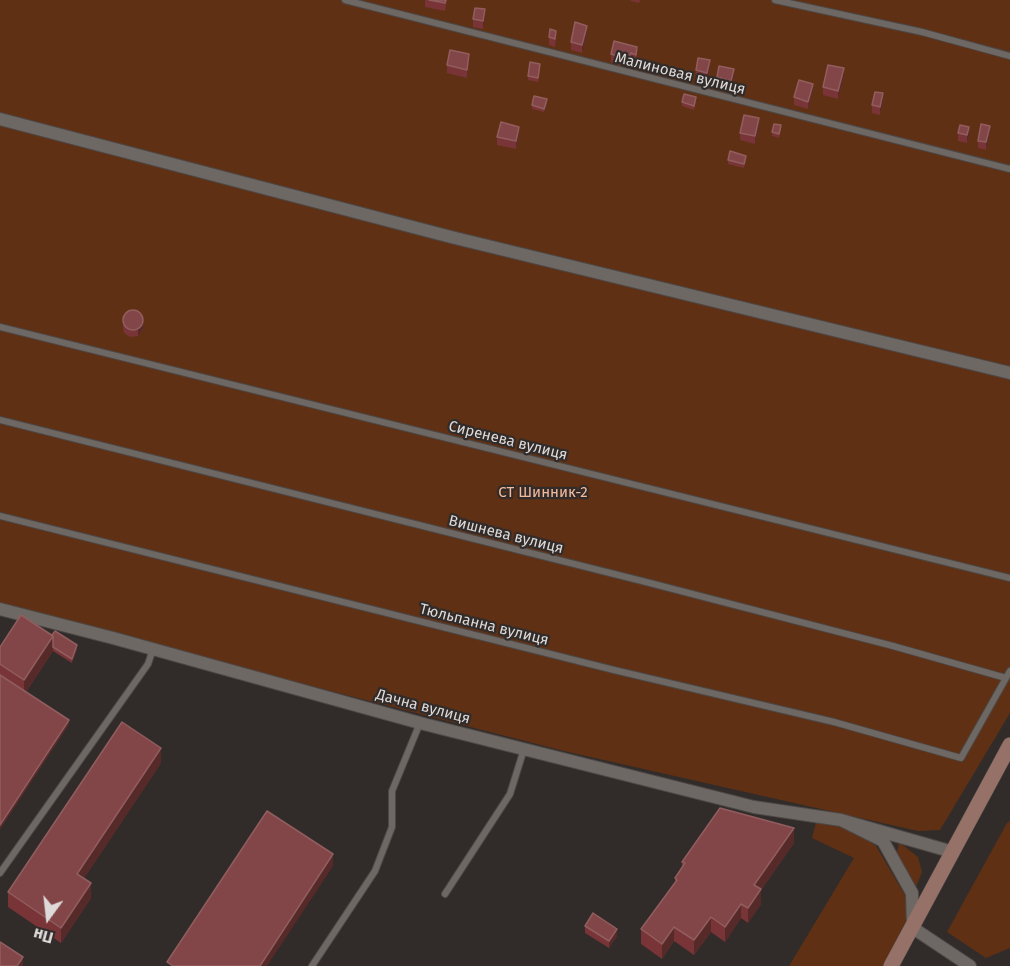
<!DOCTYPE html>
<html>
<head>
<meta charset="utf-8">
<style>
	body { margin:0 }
	#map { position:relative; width:1010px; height:966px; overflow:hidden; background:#312c2a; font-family:"Fira Sans",sans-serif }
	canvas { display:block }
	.north { position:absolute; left:18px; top:888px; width:60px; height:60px; -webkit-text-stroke:4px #312c2a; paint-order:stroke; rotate:195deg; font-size:16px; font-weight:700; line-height:24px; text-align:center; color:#dedad9 }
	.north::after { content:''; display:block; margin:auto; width:21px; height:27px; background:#dedad9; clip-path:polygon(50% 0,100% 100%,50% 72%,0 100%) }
</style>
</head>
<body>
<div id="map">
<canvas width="1010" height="966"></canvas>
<div class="north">Пн</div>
</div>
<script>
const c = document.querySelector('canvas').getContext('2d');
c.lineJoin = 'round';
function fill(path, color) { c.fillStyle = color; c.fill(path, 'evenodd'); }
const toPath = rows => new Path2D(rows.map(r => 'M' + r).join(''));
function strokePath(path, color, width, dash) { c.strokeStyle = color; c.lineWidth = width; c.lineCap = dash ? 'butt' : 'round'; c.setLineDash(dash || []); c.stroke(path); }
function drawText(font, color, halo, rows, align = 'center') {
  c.font = font + ' "Fira Sans",sans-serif'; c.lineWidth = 4.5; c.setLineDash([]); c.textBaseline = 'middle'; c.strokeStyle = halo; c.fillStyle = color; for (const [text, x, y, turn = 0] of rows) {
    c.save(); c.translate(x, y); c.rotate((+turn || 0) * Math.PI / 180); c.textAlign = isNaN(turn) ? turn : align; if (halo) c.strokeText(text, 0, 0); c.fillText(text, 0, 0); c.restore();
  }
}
fill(toPath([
	[0,0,1010,0,1010,713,940,830,918,831,564,751,0,606],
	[817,819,845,825,876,846,906,897,906,927,885,966,789,966,854,858,812,838],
	[1010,821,1010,948,986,958,947,932,1007,823],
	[899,842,918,857,922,872,915,889,906,874,897,853]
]), '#603014');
const service = toPath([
	[345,0,1010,169],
	[775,0,922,32,1010,56],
	[0,327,1010,578],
	[0,420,646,582,893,646,1006,678],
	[0,516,614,670,834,722,961,758,1010,671],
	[0,873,148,664,153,649],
	[445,894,510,794,524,749],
	[312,966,375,871,392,827,392,791,420,723]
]);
const minor = toPath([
	[0,119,451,237,1010,373],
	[0,609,113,638,420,723,754,807,841,820],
	[953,852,841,820,883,841,912,893,913,928,970,966]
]);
const secondary = toPath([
	[891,966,1010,745]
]);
strokePath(service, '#4c4846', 8);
strokePath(minor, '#4c4846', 14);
strokePath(secondary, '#4c4846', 16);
strokePath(service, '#6e6865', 6);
strokePath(minor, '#6e6865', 12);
strokePath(secondary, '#967167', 15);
fill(toPath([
	[425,0,447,0,445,11,425,7],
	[631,0,640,0,639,3,631,1],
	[485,17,483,29,473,27,473,19],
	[587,33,582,53,571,50,571,42],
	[549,37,556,38,555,47,549,45],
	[614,41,637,54,636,62,631,61,630,63,621,61,620,65,611,62,611,54],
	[469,61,467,78,447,73,447,65],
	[540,68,538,82,528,80,528,76],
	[710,68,707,80,696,78,696,70],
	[734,76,731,88,717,85,717,77],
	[844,76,838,99,823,95,823,87],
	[813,91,808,109,794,105,794,97],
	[696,101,694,110,682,106,682,102],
	[883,101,880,115,872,113,872,105],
	[547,103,544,112,532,109,532,105],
	[759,126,755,144,740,140,740,133],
	[781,129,779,138,772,136,772,132],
	[958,133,969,135,967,143,958,141],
	[990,133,986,150,978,148,978,141],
	[519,134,516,149,497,145,497,137],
	[728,160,746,160,744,168,728,164],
	[123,320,143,329,138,336,130,337,124,333,123,328],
	[52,635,77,649,72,663,53,651,26,692,69,724,0,829,0,647],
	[161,763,84,878,91,898,61,943,8,907,8,892],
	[794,843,761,890,761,904,748,923,741,918,725,942,711,932,694,955,674,941,662,959,641,944,641,929,675,883,675,878,682,867,682,862],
	[585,926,617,936,609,948,585,933]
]), '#783436');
fill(toPath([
	[485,9,485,17,483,29,483,21],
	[587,26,587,33,582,53,582,45],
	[469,54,469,61,467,78,467,70],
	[710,60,710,68,707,80,707,73],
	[844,68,844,76,838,99,838,91],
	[734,69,734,76,731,88,731,81],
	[813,84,813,91,808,109,808,102],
	[883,93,883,101,880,115,880,107],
	[759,118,759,126,755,144,755,136],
	[990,126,990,133,986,150,986,142],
	[519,127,519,134,516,149,516,141],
	[969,127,969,135,967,143,967,135],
	[143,321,143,329,138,336,138,328],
	[53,636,53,651,24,695,24,680],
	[77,645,77,649,72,663,72,659],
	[69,720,69,724,0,829,0,825],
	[161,748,161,763,77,889,77,874],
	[794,828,794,843,761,890,761,904,748,923,748,908,754,885],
	[333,854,333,866,267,966,260,966],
	[91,883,91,898,61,943,61,928],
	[741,904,741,918,725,942,725,927],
	[711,917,711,932,694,955,694,940],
	[674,927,674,941,662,959,662,944],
	[617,929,617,936,609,948,609,941],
	[23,957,23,966,17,966]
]), '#572a2a');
const building = toPath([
	[429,0,446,0,445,3,429,0],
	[475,8,485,9,483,21,473,19,475,8],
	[575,22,587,26,582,45,571,42,575,22],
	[550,29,556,31,555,39,549,37,550,29],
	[614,41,637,47,636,55,631,53,630,56,621,53,620,57,611,54,614,41],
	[450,50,469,54,467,70,447,65,450,50],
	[698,58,710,60,707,73,696,70,698,58],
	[530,62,540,64,538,78,528,76,530,62],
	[828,65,844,68,838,91,823,87,828,65],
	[719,66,734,69,731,81,717,77,719,66],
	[799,80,813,84,808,102,794,97,799,80],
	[875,92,883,93,880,107,872,105,875,92],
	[684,94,696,97,694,106,682,102,684,94],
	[534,96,547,99,544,109,532,105,534,96],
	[744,115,759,118,755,136,740,133,744,115],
	[501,122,519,127,516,141,497,137,501,122],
	[774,124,781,125,779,134,772,132,774,124],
	[981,124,990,126,986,142,978,141,981,124],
	[960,125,969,127,967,135,958,133,960,125],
	[730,151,746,156,744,164,728,160,730,151],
	'123 320a10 10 0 1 1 20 0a10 10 0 1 1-20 0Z',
	[21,615,53,636,24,680,0,664,0,647,21,615],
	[55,631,77,645,72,659,53,647,53,636,52,635,55,631],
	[0,675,69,720,0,825,0,675],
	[122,722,161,748,77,874,91,883,61,928,8,892,122,722],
	[720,808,794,828,754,885,761,889,748,908,741,904,725,927,711,917,694,940,674,927,662,944,641,929,677,880,675,878,685,863,682,862,720,808],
	[267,811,333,854,260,966,173,966,167,962,267,811],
	[593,913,617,929,609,941,585,926,593,913],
	[0,942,23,957,17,966,0,966,0,942]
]);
fill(building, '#834648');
strokePath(building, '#915d5e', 1.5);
drawText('15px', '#dedad9', '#312c2a', [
	["Малиновая вулиця",680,74,14],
	["Сиренева вулиця",508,441,14],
	["Вишнева вулиця",506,535,14],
	["Тюльпанна вулиця",484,625,14],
	["Дачна вулиця",423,707,15]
]);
drawText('15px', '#f5ba9c', '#312c2a', [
	["СТ Шинник-2",543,493]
]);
</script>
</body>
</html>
